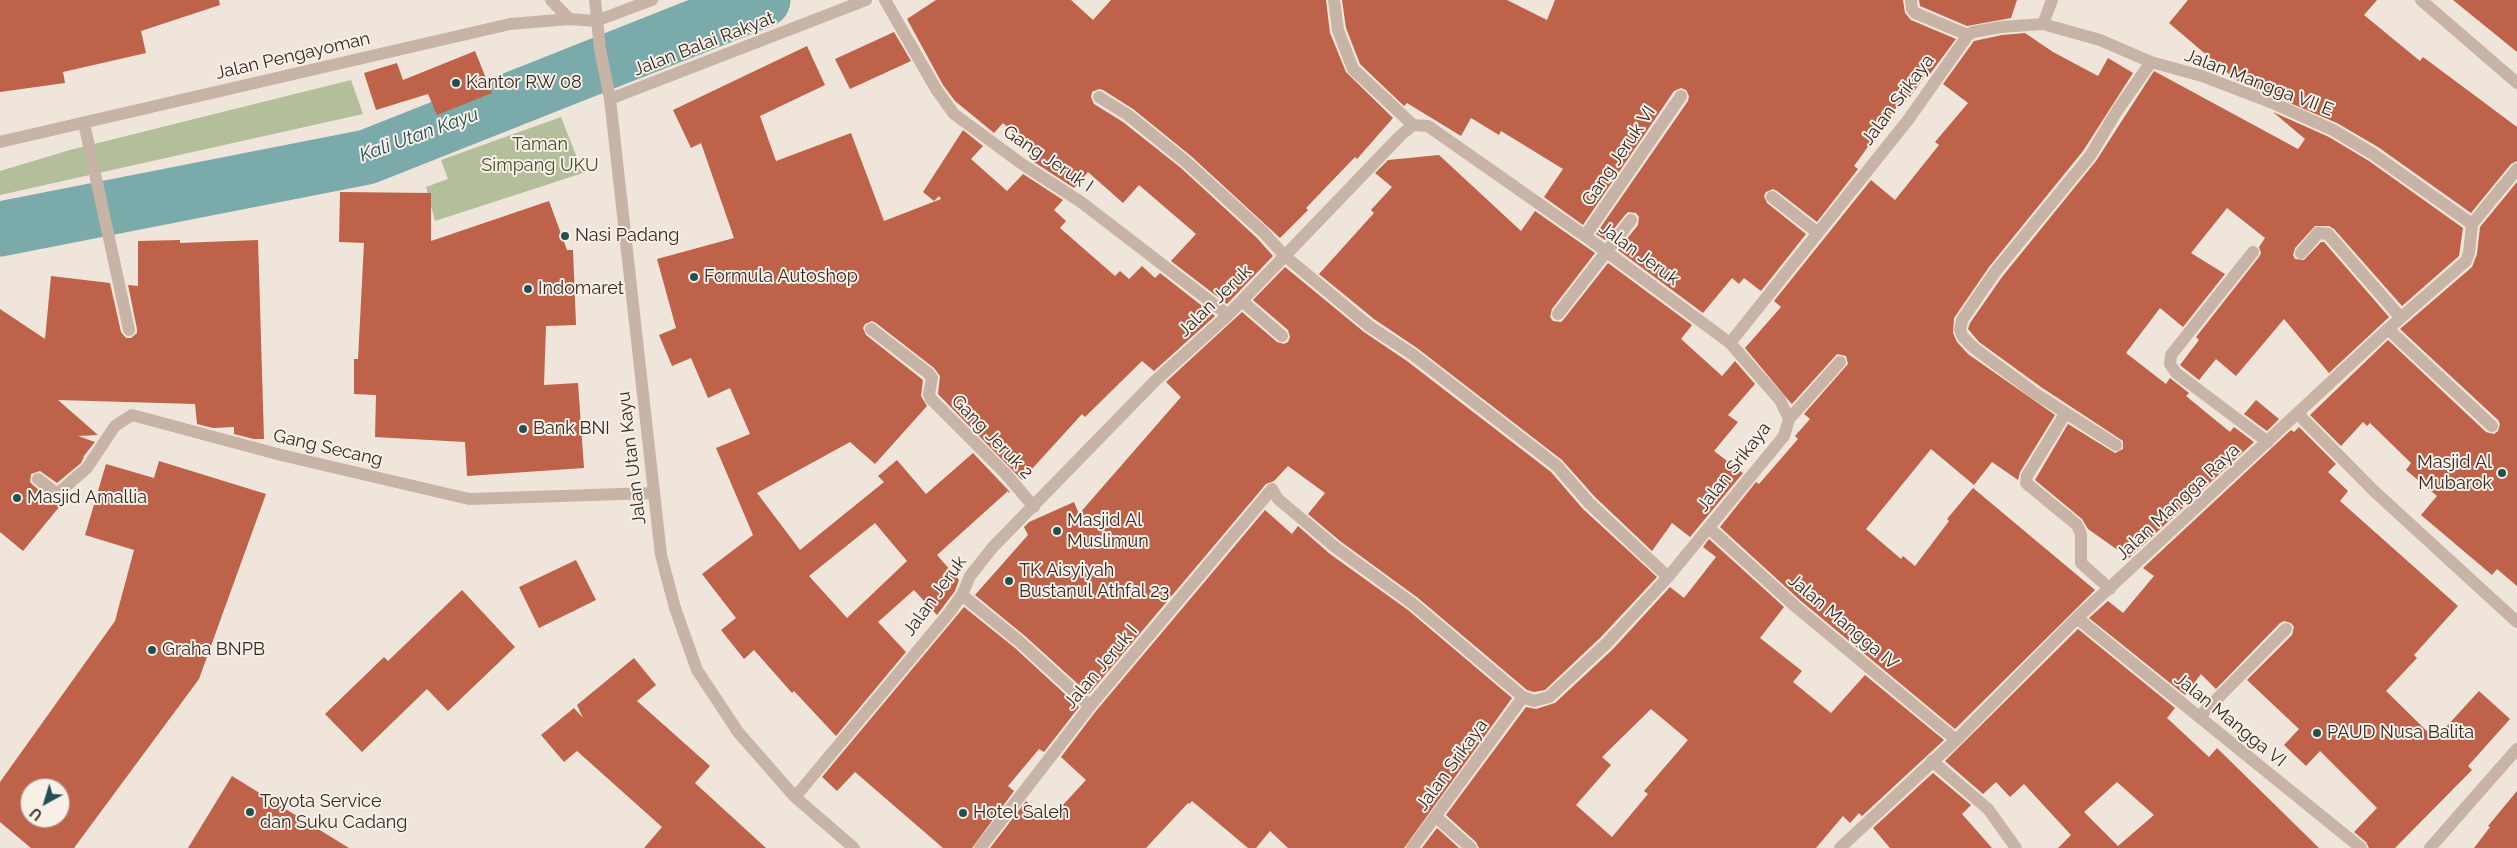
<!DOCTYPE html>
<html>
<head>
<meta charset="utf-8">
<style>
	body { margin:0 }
	#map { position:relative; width:2517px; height:848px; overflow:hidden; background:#f0e5da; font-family:Raleway,sans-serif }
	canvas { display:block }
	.north { position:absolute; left:20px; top:778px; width:50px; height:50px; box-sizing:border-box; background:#f8efe6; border:1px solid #aaa09a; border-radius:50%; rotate:219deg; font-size:14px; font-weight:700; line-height:20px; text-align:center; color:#342a27 }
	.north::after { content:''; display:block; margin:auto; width:18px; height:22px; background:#1f5052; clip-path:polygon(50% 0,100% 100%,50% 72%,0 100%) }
</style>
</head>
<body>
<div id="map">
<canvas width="2517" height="848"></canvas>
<div class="north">U</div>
</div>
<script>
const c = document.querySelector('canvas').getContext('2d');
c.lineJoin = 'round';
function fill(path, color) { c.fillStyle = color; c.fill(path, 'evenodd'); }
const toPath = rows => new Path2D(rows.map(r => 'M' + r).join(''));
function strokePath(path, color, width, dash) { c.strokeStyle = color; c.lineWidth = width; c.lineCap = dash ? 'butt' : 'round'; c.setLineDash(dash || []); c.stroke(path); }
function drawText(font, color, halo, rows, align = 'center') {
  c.font = font + ' Raleway,sans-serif'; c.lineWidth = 4; c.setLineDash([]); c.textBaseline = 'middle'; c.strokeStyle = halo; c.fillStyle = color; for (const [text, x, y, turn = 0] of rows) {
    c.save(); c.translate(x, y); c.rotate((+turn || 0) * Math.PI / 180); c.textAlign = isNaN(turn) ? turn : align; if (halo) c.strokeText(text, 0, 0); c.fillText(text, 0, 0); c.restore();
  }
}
fill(toPath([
	[351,80,363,114,0,195,0,171,70,150],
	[561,117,583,173,435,221,426,187,448,179,441,160]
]), '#b3be9b');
strokePath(toPath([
	[0,229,367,157,763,0]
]), '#7baaab', 55);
fill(toPath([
	[0,0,219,0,220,5,141,31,146,53,63,72,65,83,0,92],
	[936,0,1071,0,1093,20,1111,0,1326,0,1330,33,1346,72,1393,118,1357,159,1355,157,1306,208,1308,210,1280,238,1191,156,1133,109,1103,90,1099,89,1092,92,1091,97,1094,104,1123,122,1181,168,1257,238,1273,256,1227,304,1171,261,1196,234,1139,185,1123,203,1088,172,1074,188,1034,162,1040,155,1003,123,994,133,955,101,943,85,907,19],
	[1342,0,1507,0,1547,20,1555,0,1903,0,1905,13,1911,20,1956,39,1930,74,1928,72,1910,97,1906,94,1854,166,1858,169,1817,222,1777,191,1773,189,1766,192,1764,196,1767,203,1806,234,1761,291,1744,278,1739,284,1732,278,1703,313,1618,250,1638,225,1639,217,1636,213,1628,212,1625,215,1605,240,1596,234,1688,101,1689,96,1686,90,1681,88,1674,91,1583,225,1544,197,1563,169,1501,131,1499,135,1471,118,1461,136,1407,103,1404,106,1360,64,1346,28],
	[1919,0,2017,0,2011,18,1967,26,1920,6],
	[2188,0,2377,0,2364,15,2420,61,2423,57,2517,127,2517,161,2511,164,2471,213,2378,147,2337,123,2236,80,2169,23],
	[2453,0,2517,0,2517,52],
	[894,32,911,61,850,89,835,59],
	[2025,33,2053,52,2098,76,2108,58,2133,73,2083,151,1989,267,1954,318,1953,333,1957,342,1968,354,2055,415,2020,472,2018,480,1992,462,1974,485,1931,449,1866,529,1901,559,1903,556,1915,566,1949,521,1947,519,1973,488,2095,590,1955,729,1801,601,1720,527,1756,482,1759,484,1798,439,1795,436,1810,419,1804,414,1848,364,1846,356,1837,354,1792,404,1790,402,1745,348,1781,307,1774,301,1871,180,1895,200,1939,145,1935,142,1968,103,1943,84,1974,41,2002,35],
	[807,46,825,85,760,116,776,161,851,133,884,221,941,199,939,196,934,201,923,192,963,130,983,146,971,159,1007,191,1023,174,1063,200,1054,210,1066,221,1060,228,1115,276,1120,271,1129,279,1142,266,1155,278,1160,273,1215,316,1154,371,1142,361,1085,417,1082,414,1022,480,938,394,940,376,934,368,876,323,872,321,865,324,863,328,866,335,923,380,921,396,927,406,875,464,850,442,757,493,800,550,884,482,878,476,897,460,926,494,973,453,1010,492,1009,493,1008,491,937,555,959,580,955,591,937,615,914,590,878,622,906,652,836,736,794,691,792,693,754,650,744,659,721,630,736,618,702,574,753,535,716,448,750,434,730,388,708,398,691,358,672,366,659,335,676,328,657,259,734,238,701,143,691,148,673,110],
	[875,523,907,561,847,618,809,576],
	[475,51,492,93,437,115,428,94,376,110,364,73,397,63,403,80],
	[2154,71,2298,149,2305,139,2273,112,2329,137,2369,161,2463,228,2459,256,2402,306,2334,229,2329,226,2315,226,2295,248,2293,255,2295,259,2304,260,2321,242,2324,242,2389,317,2329,373,2284,319,2236,376,2216,359,2199,380,2180,365,2199,340,2196,337,2259,257,2261,253,2259,247,2265,238,2227,208,2191,253,2225,274,2183,327,2160,308,2126,353,2166,384,2170,378,2189,393,2186,396,2230,432,2234,427,2254,442,2129,558,2088,529,2082,519,2035,480,2068,424,2115,453,2123,449,2123,441,2041,387,1979,342,1968,329,1970,323,2002,277,2096,161],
	[1439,155,1521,231,1535,211,1595,253,1552,309,1550,317,1553,321,1561,322,1564,319,1608,263,1692,325,1681,339,1722,376,1735,361,1755,384,1728,415,1738,422,1714,451,1743,473,1690,537,1672,523,1652,551,1595,497,1562,460,1417,348,1374,319,1319,274,1374,213,1371,210,1392,187,1375,173,1388,160],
	[2517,182,2517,586,2497,569,2492,575,2421,515,2437,496,2406,470,2411,463,2370,423,2367,426,2363,422,2341,446,2310,415,2388,340,2486,432,2494,434,2498,431,2500,424,2498,420,2400,329,2472,267,2477,254,2480,227],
	[340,192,431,193,431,241,549,201,567,250,573,250,576,325,546,326,544,385,578,383,584,468,467,476,465,442,375,437,376,395,354,394,354,359,358,359,364,243,339,242],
	[180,240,180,243,258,240,264,439,254,439,234,434,234,427,213,428,197,424,195,404,58,400,98,435,78,436,95,442,83,457,84,457,81,463,57,483,40,471,31,474,30,482,33,485,52,501,59,502,69,495,23,551,0,532,0,309,45,339,51,276,110,283,121,332,126,338,131,338,137,333,137,329,128,285,138,286,138,241],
	[1285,267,1364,332,1407,361,1551,472,1583,509,1657,577,1601,637,1545,690,1534,692,1527,690,1418,598,1340,541,1308,514,1325,493,1288,466,1274,481,1266,484,1089,694,1025,636,975,595,1028,535,1024,527,1029,522,1074,502,1079,514,1181,397,1166,382,1242,312,1277,342,1284,344,1288,342,1290,337,1288,330,1253,300],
	[2256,400,2279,419,2267,431,2244,414],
	[2299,427,2336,464,2328,472,2348,491,2340,501,2458,606,2414,655,2417,658,2386,691,2435,739,2479,691,2510,719,2468,766,2472,770,2395,848,2369,848,2366,842,2354,832,2377,808,2320,751,2306,766,2284,745,2299,729,2247,680,2292,635,2294,627,2291,623,2284,621,2280,623,2216,689,2201,674,2185,695,2089,618,2108,601,2123,613,2154,576,2143,568,2291,430,2294,432],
	[159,461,266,494,199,679,74,848,31,848,0,822,0,782,115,621,134,550,85,535,106,464,154,478],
	[30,788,60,788,60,818,30,818],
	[1265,510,1292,534,1298,526,1330,554,1408,610,1512,698,1404,848,1288,848,1270,831,1256,848,1248,848,1192,801,1189,804,1188,803,1146,848,990,848,1026,801,1049,820,1086,780,1061,757,1096,711],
	[1709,539,1784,607,1760,638,1802,671,1793,682,1831,713,1865,675,1944,740,1862,816,1859,813,1850,823,1843,816,1816,848,1479,848,1476,842,1446,815,1526,707,1536,709,1555,703,1613,649,1670,587,1684,598,1716,557,1703,547],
	[1651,709,1688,740,1644,791,1648,794,1612,837,1576,805,1611,765,1602,757],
	[576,560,596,600,539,628,519,587],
	[462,590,515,647,448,711,427,689,362,752,325,714,384,657,388,661],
	[964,607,1015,648,1079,707,1044,752,1039,749,1008,786,1014,791,972,848,943,848,855,772,837,791,822,777],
	[2078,629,2175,708,2167,718,2209,757,2217,748,2319,848,2058,848,2071,835,2024,784,2010,797,1996,782,1983,794,1945,761],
	[2117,782,2154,815,2118,846,2084,812],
	[634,658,656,685,637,701,710,766,695,783,766,848,644,848,662,827,577,751,564,762,541,735,574,708,583,718,577,705],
	[1933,773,1971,805,1962,814,1992,848,1890,848,1873,828],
	[232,776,349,848,188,848],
	[2517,791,2517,848,2474,848,2490,827,2488,826],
	[1437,828,1459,848,1422,848]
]), '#be6249');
strokePath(toPath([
	[551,0,569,19],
	[595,0,600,49,610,99,661,555,675,608,697,670,738,732,795,797,854,848],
	[885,0,936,89,954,114,1022,164,1081,202,1228,315],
	[1334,0,1338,30,1353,69,1413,125],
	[1911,0,1912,9,1915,13,1968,35],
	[2421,0,2517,83],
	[2043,24,2100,40,2151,62,2202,76,2275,104,2333,130,2373,154,2472,224],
	[1099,97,1128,115,1186,162,1263,232,1285,256,1369,326,1412,354,1557,466,1589,503,1668,577],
	[610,99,866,0],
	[84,123,129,330],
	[0,142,510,24,569,19,596,21,652,0],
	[1772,197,1818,233],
	[1585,236,1681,96],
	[2253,252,2171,355,2170,364,2176,373,2268,442],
	[2301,253,2318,233,2328,234,2401,318],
	[1242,301,1282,336],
	[1558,314,1631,220],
	[871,329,928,373,932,378,929,394,931,399,1005,473,1034,507],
	[2388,329,2492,426],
	[2065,414,2027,476,2026,483,2077,525,2081,534,2081,563,2110,589],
	[2298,414,2374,491,2517,622],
	[1789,419,1840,362],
	[2116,445,2036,394,1974,348,1963,337,1960,330,1962,320,1995,272,2090,156,2117,111,2151,62],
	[38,479,57,494,87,468,115,426,132,415,281,455,469,499,653,493],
	[1709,528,1796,607,1956,740],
	[962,595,1020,642,1090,706],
	[2077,618,2361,848],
	[2199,717,2286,629],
	[1932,761,1988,809,2016,848],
	[795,797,949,613,962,595,970,576,993,547,1155,381,1228,315,1400,136,1413,125,1428,126,1585,236,1730,343],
	[1436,817,1471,848],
	[980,848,1090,706,1272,489,1278,499,1335,547,1413,604,1523,697,1534,701,1549,697,1607,643,1668,577,1784,436,1789,419,1780,400,1730,343,1908,120,1968,35,1973,32,2001,27,2043,24,2052,0],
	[1412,848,1523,697],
	[1840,848,1956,740,2077,618,2388,329,2466,261,2469,253,2472,224,2517,169],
	[2430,848,2517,749]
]), '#c7b4a7', 12);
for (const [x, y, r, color] of [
	[456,83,5,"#1f5052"],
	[565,236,5,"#1f5052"],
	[694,277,5,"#1f5052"],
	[528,289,5,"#1f5052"],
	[523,429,5,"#1f5052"],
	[2502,473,5,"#1f5052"],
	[17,498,5,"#1f5052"],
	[1057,531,5,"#1f5052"],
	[1009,581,5,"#1f5052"],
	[152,650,5,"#1f5052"],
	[2317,733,5,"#1f5052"],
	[250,812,5,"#1f5052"],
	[963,813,5,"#1f5052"]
]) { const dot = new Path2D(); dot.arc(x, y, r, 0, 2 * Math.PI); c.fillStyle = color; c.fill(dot); strokePath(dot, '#f8efe6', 2); }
drawText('18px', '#342a27', '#f8efe6', [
	["Jalan Balai Rakyat",704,44,-21],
	["Jalan Pengayoman",293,56,-13],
	["Jalan Mangga VII E",2259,83,21],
	["Jalan Srikaya",1898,100,-53],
	["Gang Jeruk VI",1619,156,-56],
	["Gang Jeruk I",1048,159,34],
	["Jalan Jeruk",1639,254,36],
	["Jalan Jeruk",1215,301,-44],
	["Gang Jeruk 2",992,437,46],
	["Gang Secang",328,448,13],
	["Jalan Utan Kayu",632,458,-97],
	["Jalan Srikaya",1734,467,-52],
	["Jalan Mangga Raya",2178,502,-43],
	["Jalan Jeruk",935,596,-54],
	["Jalan Mangga IV",1843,622,40],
	["Jalan Jeruk I",1101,667,-50],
	["Jalan Mangga VI",2230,720,39],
	["Jalan Srikaya",1452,765,-54]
]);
drawText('18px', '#342a27', '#f8efe6', [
	["Kantor RW 08",466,83],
	["Nasi Padang",575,236],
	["Formula Autoshop",704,277],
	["Indomaret",538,289],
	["Bank BNI",533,429],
	["Masjid Al",2492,463,"right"],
	["Mubarok",2492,484,"right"],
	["Masjid Amallia",27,498],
	["Masjid Al",1067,521],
	["Muslimun",1067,542],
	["TK Aisyiyah",1019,571],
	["Bustanul Athfal 23",1019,592],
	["Graha BNPB",162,650],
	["PAUD Nusa Balita",2327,733],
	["Toyota Service",260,802],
	["dan Suku Cadang",260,823],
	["Hotel Saleh",973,813]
], 'left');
drawText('18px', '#44502c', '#f8efe6', [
	["Taman",540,145],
	["Simpang UKU",540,166]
]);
drawText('italic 19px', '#1f5052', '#f8efe6', [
	["Kali Utan Kayu",419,135,-20]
]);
</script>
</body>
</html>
